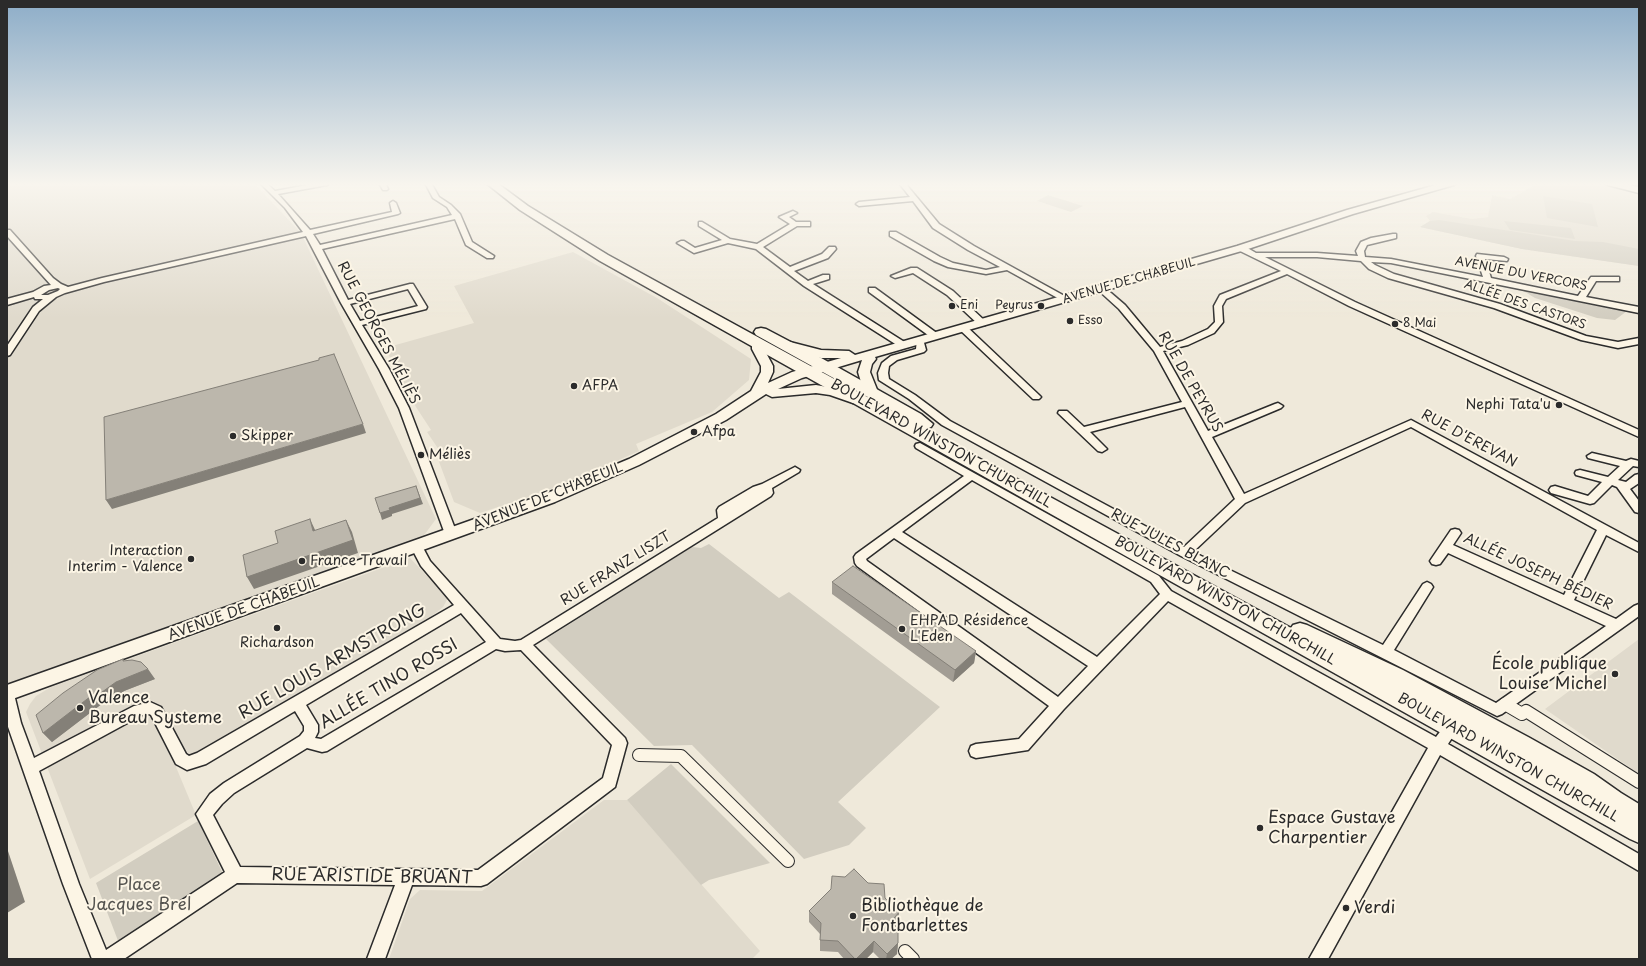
<!DOCTYPE html>
<html>
<head>
<meta charset="utf-8">
<style>
	body { margin:0 }
	#map { position:relative; width:1646px; height:966px; overflow:hidden; background:#efe9da; font-family:"Playpen Sans",sans-serif }
	canvas { display:block }
	.frame { position:absolute; inset:0; border:8px solid #2b2b2b; pointer-events:none }
</style>
</head>
<body>
<div id="map">
<canvas width="1646" height="966"></canvas>
<div class="frame"></div>
</div>
<script>
const c = document.querySelector('canvas').getContext('2d');
c.lineJoin = 'round';
function fill(path, color) { c.fillStyle = color; c.fill(path, 'evenodd'); }
const toPath = rows => new Path2D(rows.map(r => 'M' + r).join(''));
function strokePath(path, color, width, dash) { c.strokeStyle = color; c.lineWidth = width; c.lineCap = dash ? 'butt' : 'round'; c.setLineDash(dash || []); c.stroke(path); }
function drawText(font, color, halo, rows, align = 'center') {
  c.font = font + ' "Playpen Sans",sans-serif'; c.lineWidth = 4; c.setLineDash([]); c.textBaseline = 'middle'; c.strokeStyle = halo; c.fillStyle = color; for (const [text, x, y, turn = 0] of rows) {
    c.save(); c.translate(x, y); c.rotate((+turn || 0) * Math.PI / 180); c.textAlign = isNaN(turn) ? turn : align; if (halo) c.strokeText(text, 0, 0); c.fillText(text, 0, 0); c.restore();
  }
}
fill(toPath([
	[7,183,254,183,301,233,436,519,419,542,7,687],
	[1539,183,1596,183,1639,193,1639,266,1522,249,1420,227,1430,221,1426,216,1433,212,1472,219,1488,217,1492,195,1510,199],
	[573,252,657,298,751,359,749,380,712,412,636,444,639,451,594,471,546,491,480,513,454,502,438,459,443,456,427,432,431,430,416,407,385,348,474,323,454,286],
	[410,558,448,598,443,607,409,635,176,767,196,815,90,879,26,712,30,704,36,696,51,687],
	[1639,639,1639,774,1545,709],
	[604,800,627,800,760,951,752,959,389,959,410,899,420,890,482,891]
]), '#e0dacc');
fill(toPath([
	[1048,195,1083,206,1071,212,1037,201],
	[1543,196,1592,204,1598,227,1547,218],
	[1439,220,1575,241,1603,242,1639,249,1639,266,1522,249,1420,227,1430,221],
	[1504,221,1571,228,1575,239,1510,230],
	[1520,289,1627,311,1615,320,1597,318,1535,298],
	[709,544,779,598,789,592,940,707,838,802,866,828,849,845,804,859,692,745,654,746,546,639,692,547,701,548],
	[671,764,770,863,709,880,701,885,627,800],
	[198,821,225,878,120,946,96,883]
]), '#d2cdc0');
const pedestrian = toPath([
	[1505,704,1522,714,1526,711,1639,782],
	[639,755,681,756,788,861],
	[905,951,913,959]
]);
const minor = toPath([
	[260,183,266,183,275,191,319,183,330,183,327,185,278,194,310,230,392,212,390,203,393,201,396,203,400,213,398,214,313,234,320,245,452,215,447,207,433,198,425,183,431,183,439,197,451,205,460,214,472,242,494,256,493,258,487,258,466,245,455,219,322,249,348,300,410,284,413,284,427,307,426,309,362,325,389,369,409,408,457,534,455,537,447,537,445,534,399,408,379,369,341,303,306,236,104,282,65,293,56,297,39,311,10,355,7,356,7,346,33,307,43,299,35,299,34,297,7,305,7,299,33,292,44,286,51,285,7,236,7,230,10,230,53,278,61,284,68,287,102,278,303,232,285,208,260,183],
	[58,288,60,289,58,291,48,295,41,295,49,290,58,288],
	[408,289,418,306,360,321,350,304,408,289],
	[379,183,385,183,388,189,387,190,383,190,379,183],
	[899,183,905,183,939,224,974,246,1070,299,1069,301,1063,301,1007,270,986,274,948,267,934,261,890,236,890,232,896,232,940,257,953,263,986,270,1000,267,968,250,933,228,913,201,859,206,856,204,859,202,910,197,899,183],
	[793,211,797,213,789,217,796,222,810,222,810,226,797,226,763,247,790,267,822,254,829,247,835,247,836,249,828,258,794,271,808,281,823,275,829,275,829,279,813,284,906,343,907,345,906,347,900,347,804,286,756,249,728,243,694,253,677,243,681,241,684,241,695,248,722,240,699,226,699,222,702,222,730,239,757,244,790,224,779,217,793,211],
	[1393,234,1396,234,1396,238,1367,245,1364,251,1365,257,1391,259,1483,277,1476,256,1477,254,1504,257,1508,259,1507,261,1485,259,1491,278,1578,296,1591,277,1619,277,1619,281,1596,281,1586,297,1639,307,1639,313,1391,263,1371,262,1375,265,1394,274,1500,304,1586,336,1618,342,1639,338,1639,344,1618,348,1581,340,1494,308,1388,278,1369,269,1361,261,1317,257,1265,257,1355,302,1639,430,1639,437,1349,306,1287,274,1226,299,1222,306,1223,322,1214,333,1188,345,1163,351,1208,431,1275,404,1278,403,1283,406,1281,408,1212,437,1244,494,1411,420,1639,543,1639,552,1606,535,1574,600,1616,619,1634,606,1639,604,1639,616,1502,714,1497,716,1181,556,942,425,909,399,879,380,878,373,882,363,891,356,916,349,917,339,923,339,926,350,924,352,897,360,889,366,888,373,889,379,915,395,950,421,1184,547,1235,499,1185,407,1090,432,1107,449,1102,452,1098,451,1058,413,1059,411,1067,411,1084,427,1182,402,1154,351,1119,309,1097,289,1098,287,1104,287,1125,305,1160,347,1182,341,1208,329,1215,322,1214,306,1220,295,1281,271,1238,250,1238,246,1244,246,1256,253,1317,253,1358,256,1356,251,1361,242,1371,238,1393,234],
	[1411,427,1597,530,1564,595,1453,545,1461,533,1459,530,1455,529,1451,530,1432,558,1430,561,1432,564,1436,565,1440,564,1448,553,1606,626,1496,703,1394,650,1433,587,1431,584,1427,582,1423,584,1383,645,1193,552,1245,503,1411,427],
	[911,268,917,268,953,291,985,321,986,323,985,325,979,325,947,295,913,273,895,278,891,276,911,268],
	[869,288,875,288,938,334,939,336,938,338,932,338,869,292,869,288],
	[963,325,966,326,1039,395,1041,397,1039,399,1033,399,960,330,959,328,960,326,963,325],
	[920,443,1159,576,1171,591,1436,737,1449,720,1454,718,1459,720,1461,724,1448,744,1639,854,1639,871,1440,755,1328,959,1309,959,1428,748,1168,601,1064,709,1028,750,976,758,971,756,969,751,971,746,976,744,1019,739,1049,706,857,566,855,563,854,557,856,554,964,476,916,448,915,446,916,444,920,443],
	[972,480,1151,582,1160,594,1097,657,902,532,972,480],
	[894,538,1088,666,1058,697,867,561,866,559,894,538],
	[1592,453,1626,461,1631,459,1639,461,1639,467,1633,466,1618,480,1626,482,1635,475,1639,474,1639,483,1630,489,1639,501,1639,513,1635,512,1617,487,1612,485,1594,503,1590,504,1551,493,1549,490,1551,487,1555,486,1588,496,1602,482,1576,475,1575,473,1576,471,1580,470,1608,477,1620,466,1588,458,1587,456,1592,453],
	[795,467,800,470,799,472,772,488,773,493,771,496,533,645,625,738,627,743,615,787,487,884,481,886,412,885,385,959,367,959,395,885,237,883,124,959,92,959,63,884,7,724,7,688,12,690,14,694,21,723,34,758,134,706,150,702,161,707,186,754,189,756,197,753,454,605,421,566,411,547,413,544,417,543,421,544,430,561,500,639,515,641,521,640,718,518,717,510,719,507,753,487,762,484,795,467],
	[461,613,486,642,321,739,315,738,318,732,318,725,306,705,461,613],
	[496,649,505,651,521,650,612,745,603,778,478,870,240,867,213,815,222,804,234,793,307,748,322,752,327,751,496,649],
	[295,711,304,726,304,731,300,736,224,783,210,794,196,814,225,872,106,950,79,884,39,771,142,715,149,714,151,715,176,764,187,770,206,764,295,711]
]);
const tertiary = toPath([
	[1607,183,1619,183,1639,187,1639,193,1608,185,1607,183]
]);
const secondary = toPath([
	[1443,183,1456,183,1454,185,1353,214,1245,250,875,357,876,359,872,364,870,372,878,392,876,395,871,396,866,395,864,392,858,372,862,360,802,378,778,389,816,385,838,389,858,396,860,399,858,402,853,403,830,395,816,393,772,397,766,394,726,420,639,465,555,502,7,701,7,685,545,494,629,459,716,414,751,391,761,372,761,366,752,349,752,343,754,340,762,340,764,343,764,349,773,366,773,372,768,383,792,372,841,358,821,358,786,349,784,346,786,343,790,342,821,350,849,351,855,355,1237,246,1347,210,1443,183]
]);
const primary = toPath([
	[486,183,497,183,528,206,608,255,911,421,756,335,754,332,756,329,761,328,766,329,823,359,921,414,933,424,931,427,925,429,1291,628,1293,625,1300,623,1307,625,1403,670,1530,738,1594,774,1621,793,1639,804,1639,843,1630,839,600,261,520,210,486,183]
]);
strokePath(pedestrian, '#2b2b2b', 14);
strokePath(minor, '#2b2b2b', 3);
strokePath(tertiary, '#2b2b2b', 3);
strokePath(secondary, '#2b2b2b', 3);
strokePath(primary, '#2b2b2b', 3);
strokePath(pedestrian, '#fcf5e5', 12);
fill(minor, '#fcf5e5');
fill(tertiary, '#fcf5e5');
fill(secondary, '#fcf5e5');
fill(primary, '#fcf5e5');
fill(toPath([
	[832,582,976,651,974,663,953,682,832,594],
	[123,659,124,661,155,679,124,691,106,704,103,703,52,742,43,733],
	[868,883,885,898,898,924,896,927,898,943,897,954,891,959,880,959,873,952,866,959,844,959,838,952,820,951,820,934,809,922,809,911]
]), '#a29d94');
fill(toPath([
	[363,424,366,433,112,509,106,500],
	[416,486,423,504,392,514,392,516,382,520,380,513,389,508],
	[310,519,316,532,313,531],
	[346,520,352,532,358,553,254,589,247,577],
	[976,651,974,663,953,682,955,670],
	[148,669,155,679,124,691,106,704,98,695,116,682],
	[95,693,103,703,52,742,43,733],
	[7,848,25,902,7,913],
	[899,912,898,924,890,933,891,922],
	[874,941,873,952,866,959,856,959],
	[898,943,897,954,891,959,886,959,887,954]
]), '#848078');
const building = toPath([
	[334,354,363,424,106,500,104,417,319,360,319,358,334,354],
	[416,486,420,498,389,508,390,510,380,513,375,498,416,486],
	[310,519,313,531,346,520,353,540,247,577,243,555,278,543,275,531,310,519],
	[853,566,976,651,955,670,832,582,853,566],
	[123,659,123,661,132,660,141,662,148,669,116,682,98,695,95,693,43,733,36,715,63,693,97,670,123,659],
	[854,869,868,883,884,884,885,898,899,912,891,922,898,929,898,943,887,954,874,941,856,959,855,959,838,941,820,940,821,923,809,911,831,889,832,876,845,877,854,869]
]);
fill(building, '#bcb7ac');
strokePath(building, '#848078', 1);
const sky = c.createLinearGradient(0, 0, 0, 318);
sky.addColorStop(0, '#8dadc8');
sky.addColorStop(0.58, '#f8f5ee');
sky.addColorStop(1, '#f8f5ee00');
c.fillStyle = sky;
c.fillRect(0, 0, 1646, 318);
for (const [x, y, r, color] of [
	[952,306,4,"#2b2b2b"],
	[1041,306,4,"#2b2b2b"],
	[1070,321,4,"#2b2b2b"],
	[1395,324,4,"#2b2b2b"],
	[574,386,4,"#2b2b2b"],
	[1559,405,4,"#2b2b2b"],
	[694,432,4,"#2b2b2b"],
	[233,436,4,"#2b2b2b"],
	[421,455,4,"#2b2b2b"],
	[191,559,4,"#2b2b2b"],
	[302,561,4,"#2b2b2b"],
	[277,628,4,"#2b2b2b"],
	[902,629,4,"#2b2b2b"],
	[1615,674,4,"#2b2b2b"],
	[80,708,4,"#2b2b2b"],
	[1260,828,4,"#2b2b2b"],
	[1346,908,4,"#2b2b2b"],
	[853,916,4,"#2b2b2b"]
]) { const dot = new Path2D(); dot.arc(x, y, r, 0, 2 * Math.PI); c.fillStyle = color; c.fill(dot); strokePath(dot, '#fcf5e5', 1.5); }
drawText('12px', '#2b2b2b', '#fcf5e5', [
	["AVENUE DU VERCORS",1521,274,11],
	["AVENUE DE CHABEUIL",1129,281,-16],
	["ALLÉE DES CASTORS",1525,305,19]
]);
drawText('12px', '#2b2b2b', '#fcf5e5', [
	["Eni",960,306],
	["Peyrus",1033,306,"right"],
	["Esso",1078,321],
	["8 Mai",1403,324]
], 'left');
drawText('14px', '#2b2b2b', '#fcf5e5', [
	["RUE GEORGES MÉLIÈS",378,333,62],
	["RUE DE PEYRUS",1190,382,60],
	["RUE D'EREVAN",1469,439,28],
	["BOULEVARD WINSTON CHURCHILL",941,444,29],
	["AVENUE DE CHABEUIL",548,497,-22],
	["RUE JULES BLANC",1170,544,28],
	["RUE FRANZ LISZT",616,569,-32],
	["ALLÉE JOSEPH BÉDIER",1538,572,25],
	["BOULEVARD WINSTON CHURCHILL",1225,601,29],
	["AVENUE DE CHABEUIL",244,609,-20],
	["BOULEVARD WINSTON CHURCHILL",1508,758,29]
]);
drawText('14px', '#2b2b2b', '#fcf5e5', [
	["AFPA",582,386],
	["Nephi Tata'u",1551,405,"right"],
	["Afpa",702,432],
	["Skipper",241,436],
	["Méliès",429,455],
	["Interaction",183,551,"right"],
	["Interim - Valence",183,567,"right"],
	["France Travail",310,561],
	["EHPAD Résidence",910,621],
	["L'Eden",910,637],
	["Richardson",277,643,"center"]
], 'left');
drawText('17px', '#2b2b2b', '#fcf5e5', [
	["RUE LOUIS ARMSTRONG",333,662,-30],
	["ALLÉE TINO ROSSI",389,684,-31],
	["RUE ARISTIDE BRUANT",372,877,1]
]);
drawText('17px', '#2b2b2b', '#fcf5e5', [
	["École publique",1607,664,"right"],
	["Louise Michel",1607,684,"right"],
	["Valence",88,698],
	["Bureau Systeme",88,718],
	["Espace Gustave",1268,818],
	["Charpentier",1268,838],
	["Bibliothèque de",861,906],
	["Fontbarlettes",861,926],
	["Verdi",1354,908]
], 'left');
drawText('17px', '#555450', '#fcf5e5', [
	["Place",139,885],
	["Jacques Brel",139,905]
]);
</script>
</body>
</html>
